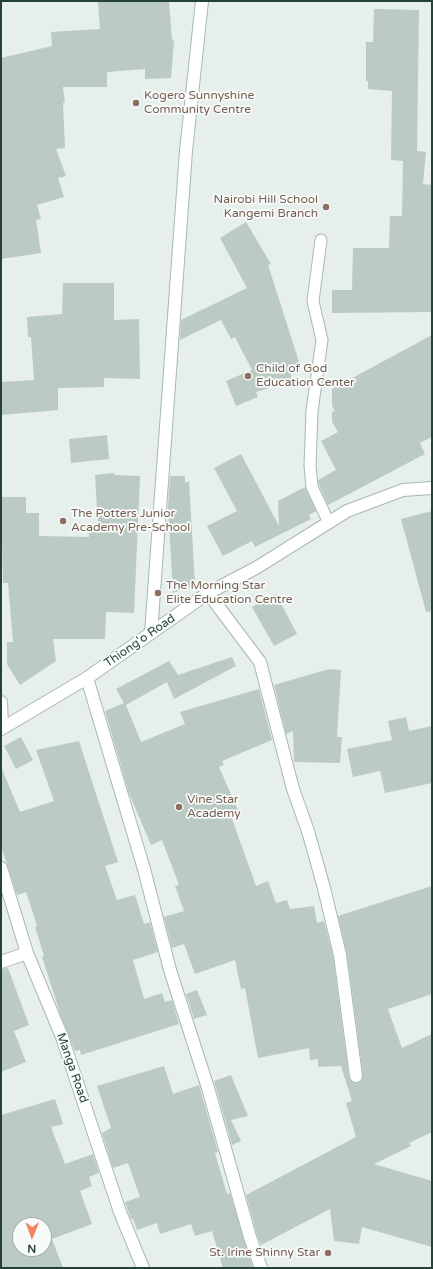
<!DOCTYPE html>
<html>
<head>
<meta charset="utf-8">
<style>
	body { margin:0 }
	#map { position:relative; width:433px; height:1269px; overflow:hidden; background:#e6efeb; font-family:"Varela Round",sans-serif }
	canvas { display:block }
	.frame { position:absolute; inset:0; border:2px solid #24423a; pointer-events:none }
	.north { position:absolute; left:12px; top:1217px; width:40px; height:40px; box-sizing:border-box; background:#f7fbf9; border:1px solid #a3b1ad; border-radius:50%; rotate:181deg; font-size:11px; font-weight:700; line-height:16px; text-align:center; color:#24423a }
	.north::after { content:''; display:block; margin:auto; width:14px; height:18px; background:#f4845f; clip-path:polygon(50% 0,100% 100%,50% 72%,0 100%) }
</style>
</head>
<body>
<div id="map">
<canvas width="433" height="1269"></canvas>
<div class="frame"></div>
<div class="north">N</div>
</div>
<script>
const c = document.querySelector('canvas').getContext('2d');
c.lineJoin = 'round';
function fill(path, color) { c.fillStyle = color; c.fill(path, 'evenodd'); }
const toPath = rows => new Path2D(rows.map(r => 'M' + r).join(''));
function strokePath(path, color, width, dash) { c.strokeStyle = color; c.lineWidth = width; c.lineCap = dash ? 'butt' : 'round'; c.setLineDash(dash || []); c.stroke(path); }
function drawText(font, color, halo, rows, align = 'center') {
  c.font = font + ' "Varela Round",sans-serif'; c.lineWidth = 3.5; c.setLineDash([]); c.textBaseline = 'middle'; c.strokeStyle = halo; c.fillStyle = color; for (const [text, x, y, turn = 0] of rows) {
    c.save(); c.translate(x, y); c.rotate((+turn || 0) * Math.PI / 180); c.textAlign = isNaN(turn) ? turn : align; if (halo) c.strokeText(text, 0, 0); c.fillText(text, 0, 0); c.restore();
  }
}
fill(toPath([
	[110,1,169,1,172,40,174,40,171,78,145,79,145,69,107,72,107,87,63,87,65,103,63,103,65,148,56,149,66,176,58,178,64,197,37,205,41,219,36,220,41,253,1,259,1,58,52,46,51,32,100,29,98,2],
	[374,9,419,10,417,151,426,152,423,184,432,185,432,312,332,313,332,290,352,290,353,248,389,248,390,216,402,216,403,161,391,160,392,91,368,89,368,81,366,81,366,42,373,42],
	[246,222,271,264,268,265,300,365,291,368,291,381,256,392,258,397,236,406,226,381,252,370,235,337,231,339,221,320,180,340,181,320,247,288,220,238],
	[63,283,114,283,114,320,139,319,140,379,104,378,104,387,58,388,58,410,1,415,1,382,34,380,31,337,28,337,27,317,62,314],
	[432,335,432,437,420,443,425,454,328,505,319,485,318,480,336,470,321,441,338,432,332,422,332,412,335,411,332,406,332,389],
	[107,435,109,459,71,463,69,439],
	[241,454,279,526,278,501,305,487,316,511,309,515,311,519,255,547,252,541,223,556,207,526,237,511,214,468],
	[114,473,114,475,140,476,134,613,106,612,105,639,53,639,56,661,20,685,7,664,7,642,13,642,8,583,3,583,1,497,26,497,26,513,39,513,39,536,89,537,89,528,98,528,95,475],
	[170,476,185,476,185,483,189,481,195,585,173,593,168,506],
	[432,511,432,611,426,612,401,519],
	[276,594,297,634,274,646,252,607],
	[232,657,236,666,174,699,167,682,126,705,141,742,185,724,180,712,259,689,272,740,222,761,224,765,219,767,238,810,230,813,256,886,268,881,276,903,287,900,290,909,314,906,317,923,324,921,333,956,349,1077,354,1083,361,1082,363,1075,347,954,338,916,432,886,432,994,388,1009,402,1048,432,1034,432,1132,409,1143,411,1146,374,1164,432,1181,432,1247,362,1227,359,1244,334,1241,330,1209,261,1245,257,1235,246,1195,356,1137,346,1103,352,1101,341,1066,318,1067,318,1059,310,1060,309,1048,258,1058,245,988,241,989,235,960,195,974,184,944,172,948,164,917,184,911,175,886,179,885,162,840,151,845,129,793,105,711,124,703,116,689,169,661,178,675],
	[329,669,341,670,337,737,342,737,340,763,294,762,293,731,286,734,274,685],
	[406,717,409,731,432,726,432,783,385,793,380,771,353,777,347,749,392,740,388,721],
	[21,737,33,760,16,769,4,746],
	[79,741,118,862,105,866,117,900,135,895,144,924,150,922,158,952,133,960,144,999,162,993,165,1002,172,1000,179,1024,81,1055,80,1050,75,1051,61,1016,42,957,44,956,35,927,37,926,26,892,17,895,1,846,1,767,20,812,54,801,36,750],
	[8,968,29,1025,14,1031,26,1062,1,1072,1,969],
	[197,990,207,1015,194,1019,186,994],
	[164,1066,173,1094,199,1085,218,1152,215,1153,227,1194,230,1193,253,1268,223,1268,212,1231,195,1236,191,1224,160,1234,157,1223,137,1230,133,1219,131,1219,125,1202,140,1197,128,1163,113,1168,102,1133,111,1128,97,1086],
	[231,1075,248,1116,231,1120,241,1141,232,1145,214,1081],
	[55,1099,63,1124,51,1127,65,1164,93,1154,99,1173,89,1177,92,1186,80,1191,92,1224,52,1239,63,1268,1,1268,1,1115],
	[20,1225,44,1225,44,1249,20,1249]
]), '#bbcac4');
const service = toPath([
	[321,240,313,301,322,340,312,411,310,465,312,487,329,523]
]);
const minor = toPath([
	[208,593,260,662,293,789,308,831,324,888,340,955,356,1076],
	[151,633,186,151,202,1],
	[87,678,144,869,170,970,208,1088,250,1237,261,1268],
	[1,702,2,727],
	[1,729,87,678,208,593,256,568,347,511,403,490,432,488],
	[1,868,27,953,62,1037,120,1212,143,1268],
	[1,962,27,953]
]);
strokePath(service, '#a8b8b2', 13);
strokePath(minor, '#a8b8b2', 14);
strokePath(service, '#fff', 11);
strokePath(minor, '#fff', 12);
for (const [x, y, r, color] of [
	[136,103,4,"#8d6e63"],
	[326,207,4,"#8d6e63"],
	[248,376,4,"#8d6e63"],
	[63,521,4,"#8d6e63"],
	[158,593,4,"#8d6e63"],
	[179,807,4,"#8d6e63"],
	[328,1253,4,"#8d6e63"]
]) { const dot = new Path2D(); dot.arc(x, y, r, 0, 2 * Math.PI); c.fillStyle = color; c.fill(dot); strokePath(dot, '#f7fbf9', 1.5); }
drawText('12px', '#785e54', '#f7fbf9', [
	["Kogero Sunnyshine",144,96],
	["Community Centre",144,110],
	["Nairobi Hill School",318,200,"right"],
	["Kangemi Branch",318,214,"right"],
	["Child of God",256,369],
	["Education Center",256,383],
	["The Potters Junior",71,514],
	["Academy Pre-School",71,528],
	["The Morning Star",166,586],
	["Elite Education Centre",166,600],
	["Vine Star",187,800],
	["Academy",187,814],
	["St. Irine Shinny Star",320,1253,"right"]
], 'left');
drawText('12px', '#24423a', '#f7fbf9', [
	["Thiong'o Road",140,641,-35],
	["Manga Road",72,1068,71]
]);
</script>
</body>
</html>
